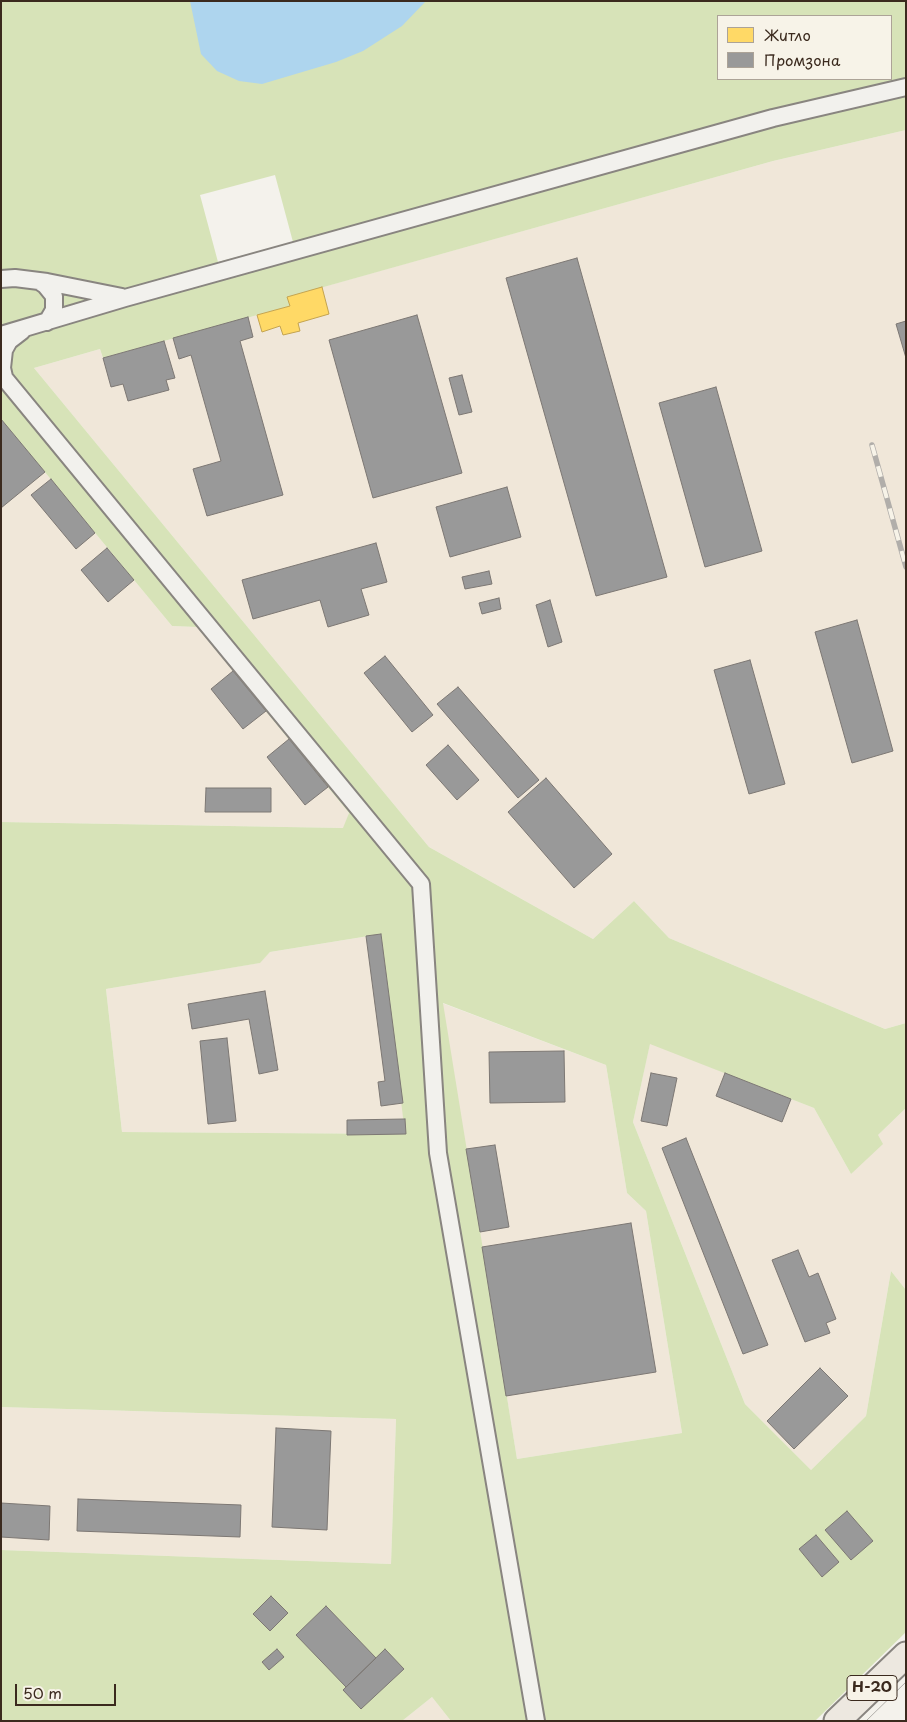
<!DOCTYPE html>
<html>
<head>
<meta charset="utf-8">
<style>
	body { margin:0 }
	#map { position:relative; width:907px; height:1722px; overflow:hidden; background:#f4f2ec; font-family:"Playpen Sans",sans-serif }
	canvas { display:block }
	.frame { position:absolute; inset:0; border:2px solid #3b2a1e; pointer-events:none }
	.legend { position:absolute; left:717px; top:15px; width:175px; height:65px; box-sizing:border-box; background:#f7f3e8; border:1px solid #aca397; margin:0; padding:6px 9px; list-style:none; font-size:15px; color:#3b2a1e }
	.legend li { display:flex; align-items:center; gap:10px; height:25px }
	.legend b { width:25px; border:1px solid #aca397 }
	.scale { position:absolute; left:15px; top:1684px; width:101px; height:22px; box-sizing:border-box; border:2px solid #3b2a1e; border-top:0; padding-left:6px; font-size:15px; line-height:18px; white-space:nowrap; color:#3b2a1e; -webkit-text-stroke:4px #f7f3e8; paint-order:stroke }
</style>
</head>
<body>
<div id="map">
<canvas width="907" height="1722"></canvas>
<div class="frame"></div>
<ul class="legend">
<li><b style="height:14px;background:#ffd966"></b>Житло</li>
<li><b style="height:14px;background:#999"></b>Промзона</li>
</ul>
<div class="scale">50 m</div>
</div>
<script>
const c = document.querySelector('canvas').getContext('2d');
c.lineJoin = 'round';
function fill(path, color) { c.fillStyle = color; c.fill(path, 'evenodd'); }
const toPath = rows => new Path2D(rows.map(r => 'M' + r).join(''));
function strokePath(path, color, width, dash) { c.strokeStyle = color; c.lineWidth = width; c.lineCap = dash ? 'butt' : 'round'; c.setLineDash(dash || []); c.stroke(path); }
function drawText(font, color, halo, rows, align = 'center') {
  c.font = font + ' "Playpen Sans",sans-serif'; c.lineWidth = 5; c.setLineDash([]); c.textBaseline = 'middle'; c.strokeStyle = halo; c.fillStyle = color; for (const [text, x, y, turn = 0] of rows) {
    c.save(); c.translate(x, y); c.rotate((+turn || 0) * Math.PI / 180); c.textAlign = isNaN(turn) ? turn : align; if (halo) c.strokeText(text, 0, 0); c.fillText(text, 0, 0); c.restore();
  }
}
fill(toPath([
	[906,130,906,1023,885,1029,669,938,634,901,593,939,429,847,34,368,100,349,103,358,290,306,287,297,773,161],
	[1,419,172,626,197,627,349,813,344,828,1,822],
	[381,934,406,1134,122,1132,106,989,259,963,270,952],
	[442,1003,606,1065,627,1193,646,1211,682,1433,517,1459],
	[650,1043,814,1108,851,1174,878,1135,906,1108,906,1290,891,1271,866,1416,811,1470,745,1404,633,1122],
	[1,1407,396,1419,391,1564,1,1550],
	[432,1697,451,1721,402,1721]
]), '#f0e7d9');
fill(toPath([
	[1,1,906,1,906,130,773,161,288,297,290,306,103,358,100,349,34,368,429,847,593,939,634,901,669,938,885,1029,906,1023,906,1108,878,1135,883,1144,851,1174,814,1108,650,1044,633,1122,745,1404,811,1470,866,1416,891,1271,906,1290,906,1632,815,1721,451,1721,432,1697,402,1721,1,1721,1,1550,391,1564,396,1419,1,1407,1,822,343,828,349,813,197,627,172,626,1,419],
	[718,16,891,16,891,79,718,79],
	[275,175,293,242,218,262,200,195],
	[381,934,405,1134,122,1132,106,989,260,963,270,952],
	[443,1003,606,1065,627,1193,646,1211,682,1433,517,1459]
]), '#d7e3b8');
fill(toPath([
	[190,1,426,1,402,26,363,51,336,62,262,84,239,81,217,71,201,54]
]), '#aed5ee');
const homes = toPath([
	[322,287,329,314,298,323,300,331,283,335,280,326,262,332,257,315,290,306,287,297,322,287]
]);
fill(homes, '#ffd966');
strokePath(homes, '#c4a450', 1);
const industry = toPath([
	[577,258,667,577,596,596,506,278,577,258],
	[417,315,462,473,373,498,329,340,417,315],
	[248,317,253,337,240,341,283,495,207,516,193,469,221,461,191,355,179,359,173,338,248,317],
	[906,321,906,358,896,324,906,321],
	[164,341,175,378,166,380,169,390,128,401,123,384,111,387,103,358,164,341],
	[462,375,472,412,459,415,449,378,462,375],
	[716,387,762,551,705,567,659,403,716,387],
	[1,419,45,472,1,508,1,419],
	[51,479,95,533,76,549,31,495,51,479],
	[507,487,521,537,450,557,436,507,507,487],
	[376,543,387,582,361,589,369,615,328,627,320,600,253,619,242,580,376,543],
	[107,548,134,580,108,602,81,570,107,548],
	[489,571,492,584,465,589,462,577,489,571],
	[499,598,501,609,482,614,479,603,499,598],
	[550,600,562,642,548,647,536,605,550,600],
	[857,620,893,751,852,763,815,632,857,620],
	[385,656,433,715,412,732,364,673,385,656],
	[750,660,785,784,749,794,714,670,750,660],
	[233,671,266,711,243,729,211,689,233,671],
	[458,687,539,780,518,798,437,704,458,687],
	[289,739,328,787,305,805,267,757,289,739],
	[448,745,479,780,457,800,426,765,448,745],
	[546,778,612,854,574,888,508,812,546,778],
	[206,788,271,788,271,812,205,812,206,788],
	[381,934,403,1103,381,1106,378,1082,385,1081,366,936,381,934],
	[265,991,278,1070,259,1074,249,1019,192,1029,188,1004,265,991],
	[227,1038,236,1121,208,1124,200,1041,227,1038],
	[564,1051,565,1102,490,1103,489,1052,564,1051],
	[651,1073,677,1078,667,1126,641,1121,651,1073],
	[725,1073,791,1099,782,1122,716,1096,725,1073],
	[405,1119,406,1134,347,1135,347,1120,405,1119],
	[686,1138,768,1345,743,1354,662,1148,686,1138],
	[495,1145,509,1227,480,1232,466,1149,495,1145],
	[631,1223,656,1372,506,1396,482,1247,631,1223],
	[798,1250,809,1277,818,1273,836,1319,826,1323,830,1333,805,1342,772,1260,798,1250],
	[820,1368,848,1396,794,1449,767,1421,820,1368],
	[276,1428,331,1431,327,1530,272,1527,276,1428],
	[78,1499,241,1505,240,1537,77,1531,78,1499],
	[1,1503,50,1506,49,1540,1,1537,1,1503],
	[847,1511,873,1541,851,1560,825,1530,847,1511],
	[816,1535,839,1562,822,1577,799,1549,816,1535],
	[271,1596,288,1613,270,1631,253,1614,271,1596],
	[326,1606,376,1658,346,1687,296,1635,326,1606],
	[277,1649,284,1657,269,1670,262,1662,277,1649],
	[385,1649,404,1669,361,1709,343,1690,385,1649]
]);
fill(industry, '#999');
strokePath(industry, '#7d7874', 1);
const minor = toPath([
	[1,279,15,278,47,282,122,297],
	[39,281,45,285,54,296,54,310,47,322],
	[1,335,125,298,773,118,906,87],
	[1,374,421,884,438,1153,536,1721],
	[4,377,2,368,4,350,9,341,22,331]
]);
const primary = toPath([
	[837,1721,906,1655]
]);
strokePath(minor, '#898580', 20);
strokePath(primary, '#898580', 29);
strokePath(minor, '#f2f1ed', 16);
strokePath(primary, '#ede8e0', 25);
strokePath(toPath([
	[866,1721,906,1682]
]), '#b1aeaa', 1);
const rail = toPath([
	[872,445,906,567]
]);
strokePath(rail, '#b1aeaa', 5.5);
strokePath(rail, '#f7f3e8', 4, [11]);
for (const [x, y, w] of [
	[872,1688,50]
]) { const box = new Path2D(); box.roundRect(x - w / 2, y - 12.5, w, 25, 4); c.fillStyle = '#f7f3e8'; c.fill(box); strokePath(box, '#3b2a1e', 1); }
drawText('bold 15px', '#3b2a1e', null, [
	["Н-20",872,1688]
]);
</script>
</body>
</html>
